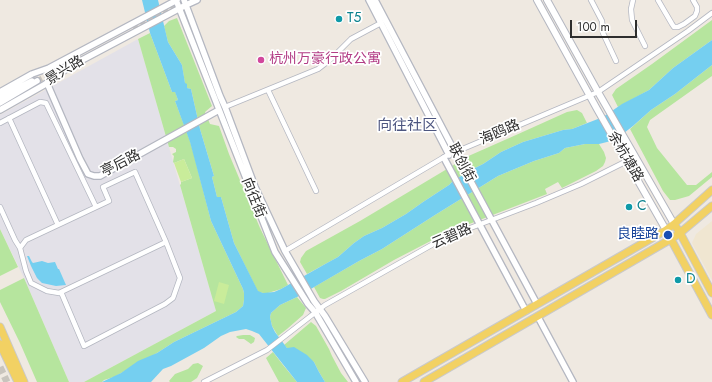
<!DOCTYPE html>
<html>
<head>
<meta charset="utf-8">
<style>
	body { margin:0 }
	#map { position:relative; width:712px; height:382px; overflow:hidden; background:#efe9e1; font-family:Jost,sans-serif }
	canvas { display:block }
	.scale { position:absolute; left:570px; top:20px; width:67px; height:18px; box-sizing:border-box; border:2px solid #2e2e2e; border-top:0; padding-left:5px; font-size:12px; line-height:14px; white-space:nowrap; color:#2e2e2e; -webkit-text-stroke:3px #fff; paint-order:stroke }
</style>
</head>
<body>
<div id="map">
<canvas width="712" height="382"></canvas>
<div class="scale">100 m</div>
</div>
<script>
const c = document.querySelector('canvas').getContext('2d');
c.lineJoin = 'round';
function fill(path, color) { c.fillStyle = color; c.fill(path, 'evenodd'); }
const toPath = rows => new Path2D(rows.map(r => 'M' + r).join(''));
function strokePath(path, color, width, dash) { c.strokeStyle = color; c.lineWidth = width; c.lineCap = dash ? 'butt' : 'round'; c.setLineDash(dash || []); c.stroke(path); }
function drawText(font, color, halo, rows, align = 'center') {
  c.font = font + ' Jost,"Noto Sans SC",sans-serif'; c.lineWidth = 3.5; c.setLineDash([]); c.textBaseline = 'middle'; c.strokeStyle = halo; c.fillStyle = color; for (const [text, x, y, turn = 0] of rows) {
    c.save(); c.translate(x, y); c.rotate((+turn || 0) * Math.PI / 180); c.textAlign = isNaN(turn) ? turn : align; if (halo) c.strokeText(text, 0, 0); c.fillText(text, 0, 0); c.restore();
  }
}
fill(toPath([
	[138,39,216,311,84,382,69,382,24,278,0,229,0,115]
]), '#e3e1e8');
fill(toPath([
	[712,221,712,280,692,243,696,234]
]), '#f0e6d1');
fill(toPath([
	[177,18,212,106,205,112,210,124,219,126,229,154,260,228,288,285,281,289,268,293,263,293,258,292,234,243,221,197,217,197,212,177,214,176,200,129,191,89,186,88,186,84,185,84,182,65,168,42,164,26,169,21],
	[712,20,712,40,673,68,649,90,618,107,612,95,616,89,652,64],
	[150,33,172,92,175,91,178,100,175,101,190,141,194,155,211,221,243,289,244,293,244,300,243,306,236,312,174,342,157,353,114,377,104,380,102,382,84,382,216,311,180,185,181,184,181,182,192,178,184,159,174,163,173,162,174,156,172,154,176,152,176,149,173,147,169,147,138,39],
	[712,65,712,76,650,120,647,127,657,148,687,185,696,185,712,172,712,177,689,196,675,200,670,200,663,191,630,129,651,110,675,94],
	[577,110,582,113,587,123,572,129,563,130,523,142,501,152,483,164,469,171,463,175,454,180,449,185,423,202,406,214,382,228,364,236,354,243,338,257,307,274,300,262,301,258,306,251,360,221,452,166,464,158,516,135,567,112],
	[585,144,599,144,604,152,606,158,605,162,603,166,596,171,562,188,558,182,545,189,547,194,446,233,394,260,341,291,325,299,323,299,320,298,314,287,359,261,382,249,435,215,498,176,534,161,559,153,565,148],
	[0,229,18,267,0,276],
	[24,278,69,382,37,382,20,343,0,302,0,290],
	[297,297,306,308,303,315,287,329,278,336,272,326,270,317,271,313,280,305],
	[311,322,316,326,329,349,332,356,341,373,348,382,325,382,319,372,314,362,287,348,284,345],
	[243,335,250,335,255,338,254,342,251,344,244,339,239,339,236,337,237,336],
	[273,352,283,365,297,382,279,382,266,358],
	[198,363,203,366,197,378,191,382,170,382,169,381,175,374,188,369,193,364]
]), '#b6e59e');
fill(toPath([
	[184,159,192,178,181,182,174,163],
	[219,282,229,285,224,304,214,301]
]), '#c9ec9a');
fill(toPath([
	[142,0,158,0,168,42,182,65,185,83,187,84,187,88,191,89,200,129,214,176,212,177,217,197,221,197,234,243,258,291,263,293,274,292,281,289,327,263,338,257,354,243,364,236,382,228,406,214,423,202,449,185,454,180,463,175,469,171,483,164,501,152,523,142,563,130,572,129,603,117,622,104,649,90,673,68,712,40,712,65,675,94,651,110,633,126,615,140,599,144,585,144,565,148,559,153,534,161,498,176,435,215,382,249,359,261,297,297,280,305,271,313,270,317,272,326,275,332,287,348,294,347,307,355,314,362,319,372,325,382,297,382,259,334,252,331,246,329,230,332,221,336,204,348,171,366,163,369,151,382,102,382,121,373,138,361,157,353,174,342,236,312,243,306,244,300,244,293,243,289,211,221,190,142,175,101,178,100,175,92,172,92,150,33],
	[27,256,29,256,32,262,33,263,42,261,48,263,55,262,58,269,59,269,66,285,56,286,42,283,37,278,31,266]
]), '#75cff0');
strokePath(toPath([
	[134,30,183,0],
	[37,81,70,64]
]), '#c8c4bd', 5.5, [5.5, 3]);
strokePath(toPath([
	[0,367,7,382]
]), '#c8c4bd', 7, [7, 3.5]);
const minor = toPath([
	[591,0,602,21,603,33,616,61],
	[633,0,631,9,632,20,645,46],
	[658,0,672,24,674,27,678,27,684,24,695,16,697,11,697,7,693,0],
	[268,90,316,191],
	[225,107,318,69,331,59,351,39,381,23],
	[9,118,58,225],
	[0,123,40,102,46,103,96,207],
	[453,153,598,92,688,31,712,13],
	[135,172,166,242,59,293,47,291,31,283,26,271,20,248,26,240,109,201,103,187,135,172],
	[0,207,15,240,20,248],
	[285,251,446,156],
	[61,292,84,346,165,304,173,298,180,278,166,242],
	[204,382,267,350,325,305,444,238,536,203,581,184,627,161]
]);
const tertiary = toPath([
	[176,0,275,252,308,304,315,312,356,382],
	[184,0,220,96,225,107,255,187,285,251,314,301,325,316,365,382],
	[369,0,449,155],
	[375,0,455,152,537,304],
	[47,83,80,159,88,174,94,176,100,176,219,110],
	[0,92,32,74,49,68,177,0],
	[0,97,32,81],
	[0,103,37,81],
	[0,110,44,85,69,67,186,5,197,0],
	[444,158,526,311],
	[538,317,573,382]
]);
const secondary = toPath([
	[537,0,597,109,666,230],
	[547,0,598,92,674,224]
]);
const primary = toPath([
	[674,224,680,233,712,293],
	[666,230,712,315],
	[0,327,24,382],
	[0,344,18,382],
	[402,382,666,230,674,224,712,190],
	[424,382,671,239,680,233,712,206]
]);
strokePath(minor, '#b4b7c1', 6);
strokePath(tertiary, '#b4b7c1', 8);
strokePath(secondary, '#b4b7c1', 8);
strokePath(primary, '#c9c9c9', 9);
strokePath(minor, '#fff', 4.5);
strokePath(tertiary, '#fff', 5.5);
strokePath(secondary, '#fff', 6);
strokePath(primary, '#f2d163', 7);
for (const [x, y, r, color] of [
	[339,19,4,"#0f9aa8"],
	[261,60,4,"#d1479c"],
	[629,207,4,"#0f9aa8"],
	[668,235,5,"#1a4fb4"],
	[678,280,4,"#0f9aa8"]
]) { const dot = new Path2D(); dot.arc(x, y, r, 0, 2 * Math.PI); c.fillStyle = color; c.fill(dot); strokePath(dot, '#fff', 1.5); }
drawText('14px', '#0d838f', '#fff', [
	["T5",347,19],
	["C",637,207],
	["D",686,280]
], 'left');
drawText('14px', '#b23c85', '#fff', [
	["杭州万豪行政公寓",269,60]
], 'left');
drawText('14px', '#2e2e2e', '#fff', [
	["景兴路",65,71,-32],
	["海鸥路",500,133,-23],
	["余杭塘路",625,157,60],
	["联创街",461,163,62],
	["亭后路",121,164,-27],
	["向往街",253,198,68],
	["云碧路",452,237,-24]
]);
drawText('14px', '#164399', '#fff', [
	["良睦路",659,235]
], 'right');
drawText('15px', '#4d5680', '#fff', [
	["向往社区",407,126]
]);
</script>
</body>
</html>
